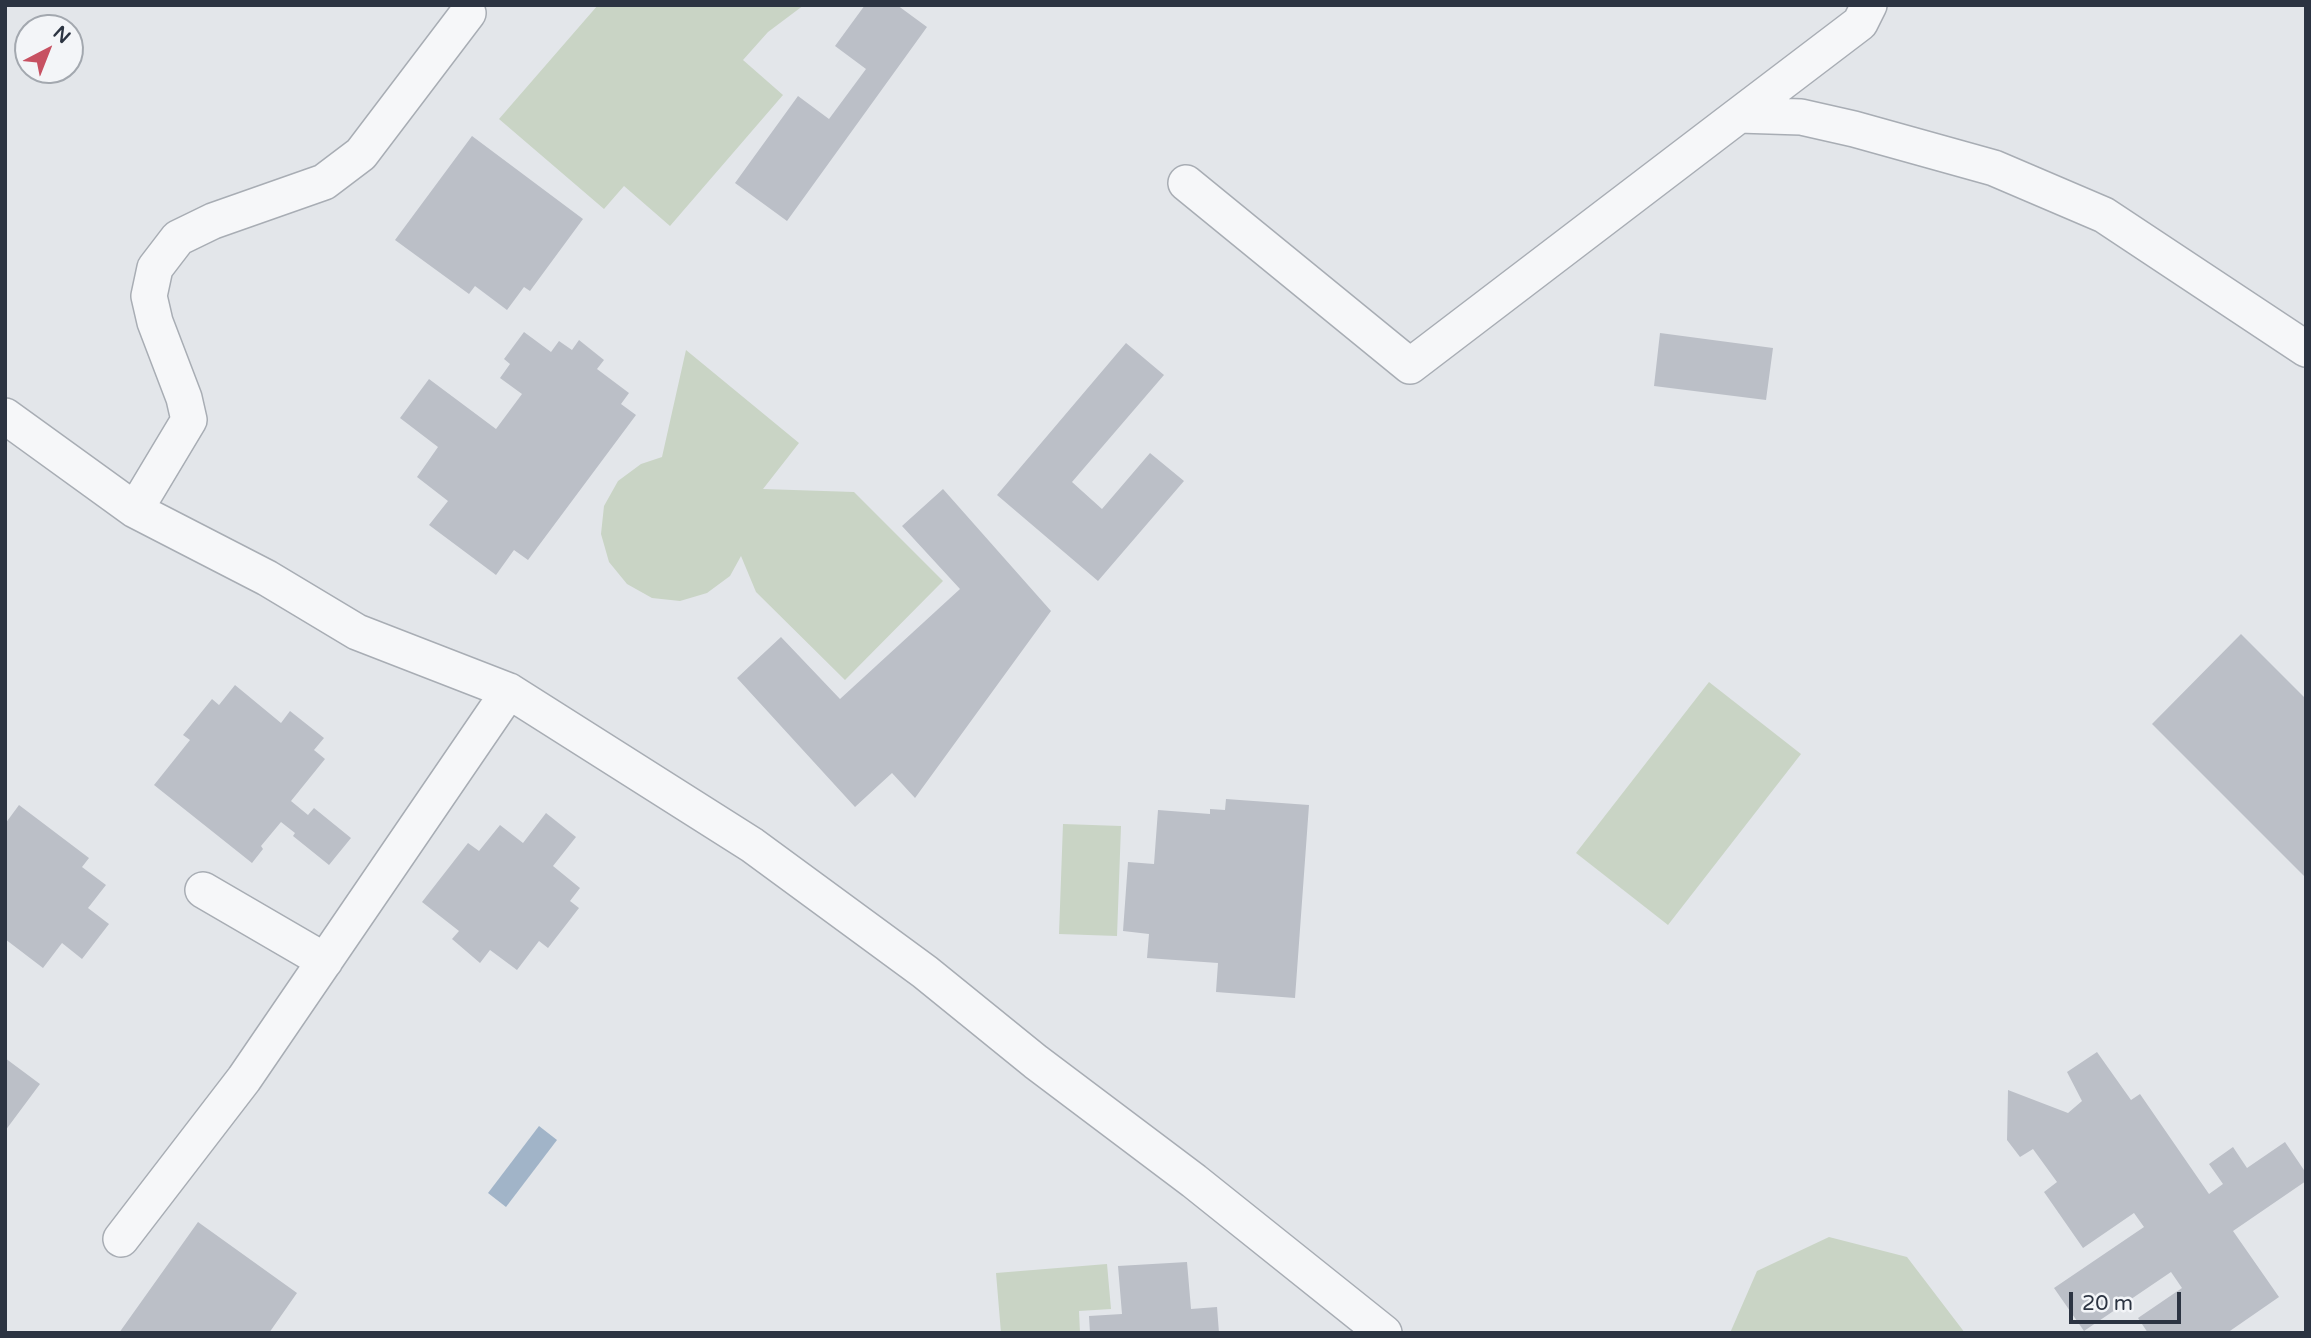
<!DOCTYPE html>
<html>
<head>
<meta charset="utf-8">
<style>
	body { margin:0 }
	#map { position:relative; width:2311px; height:1338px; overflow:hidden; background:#e3e6ea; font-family:"Varela Round",sans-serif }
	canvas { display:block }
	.frame { position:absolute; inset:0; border:7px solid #2c3442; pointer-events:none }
	.north { position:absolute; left:14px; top:14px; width:70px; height:70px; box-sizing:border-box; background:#f3f5f8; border:2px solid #a3a8af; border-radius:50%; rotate:42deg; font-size:19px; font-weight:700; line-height:28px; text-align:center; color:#2c3442 }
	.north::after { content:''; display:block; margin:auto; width:24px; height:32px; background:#c75162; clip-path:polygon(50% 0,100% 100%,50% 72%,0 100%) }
	.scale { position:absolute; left:2069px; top:1292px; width:112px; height:32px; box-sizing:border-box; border:4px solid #2c3442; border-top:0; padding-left:9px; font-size:21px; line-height:24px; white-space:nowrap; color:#2c3442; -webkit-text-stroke:5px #f3f5f8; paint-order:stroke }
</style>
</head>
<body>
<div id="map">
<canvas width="2311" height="1338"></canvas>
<div class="frame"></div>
<div class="north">N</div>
<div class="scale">20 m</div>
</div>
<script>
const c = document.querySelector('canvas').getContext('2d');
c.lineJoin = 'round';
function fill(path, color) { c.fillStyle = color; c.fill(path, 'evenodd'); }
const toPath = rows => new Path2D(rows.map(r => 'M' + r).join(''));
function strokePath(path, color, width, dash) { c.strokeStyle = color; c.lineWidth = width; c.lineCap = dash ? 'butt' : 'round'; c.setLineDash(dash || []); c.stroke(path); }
fill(toPath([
	[598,5,804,5,768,32,743,60,783,95,670,226,624,186,604,209,499,119],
	[686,350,799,443,763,489,854,492,943,581,845,680,756,592,741,556,730,576,707,593,680,601,652,598,627,584,609,562,601,534,604,506,618,481,641,464,662,457],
	[1709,682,1801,754,1668,925,1576,853],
	[1063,824,1121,826,1117,936,1059,934],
	[1829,1237,1907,1257,1965,1333,1730,1333,1757,1271],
	[1107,1264,1111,1309,1079,1311,1080,1333,1001,1333,996,1273]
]), '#c9d4c5');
fill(toPath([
	[539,1126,557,1140,506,1207,488,1193]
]), '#a1b4c8');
fill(toPath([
	[865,5,897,5,927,27,787,221,735,183,798,96,829,119,866,69,835,46],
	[472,136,583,219,530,291,524,287,507,310,475,286,469,294,395,240],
	[524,332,551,352,559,341,572,350,579,340,604,360,597,369,629,393,621,404,636,415,528,560,514,550,496,575,429,525,448,501,417,477,438,447,400,418,429,379,496,429,522,394,500,378,510,364,504,359],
	[1660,333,1773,348,1766,400,1654,386],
	[1126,343,1164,375,1072,482,1102,509,1150,453,1184,481,1098,581,997,495],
	[943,489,1051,611,915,798,892,773,855,807,737,678,781,637,840,699,960,589,902,526],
	[2241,634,2306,699,2306,878,2152,724],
	[235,685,281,723,290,711,324,738,314,750,325,759,291,801,308,815,314,808,351,838,329,865,293,836,295,833,281,822,261,846,263,849,252,863,154,785,190,740,183,735,212,699,219,705],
	[1226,799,1309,805,1295,998,1216,992,1218,963,1147,958,1149,934,1123,931,1128,862,1154,864,1158,810,1210,814,1210,809,1225,810],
	[19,805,89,858,82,867,106,885,88,908,109,924,82,959,62,943,43,968,5,939,5,824],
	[546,813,576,837,553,866,580,888,570,901,579,908,548,948,539,941,517,970,490,950,480,963,452,939,459,931,422,902,468,843,479,851,500,825,523,843],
	[2097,1052,2131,1100,2140,1094,2209,1194,2223,1184,2209,1164,2233,1147,2247,1168,2285,1142,2306,1173,2306,1181,2233,1231,2279,1297,2227,1333,2148,1333,2138,1318,2182,1288,2171,1272,2084,1331,2054,1288,2144,1227,2134,1213,2083,1248,2044,1192,2057,1182,2033,1149,2020,1157,2007,1140,2008,1090,2068,1113,2082,1101,2067,1072],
	[5,1058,40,1084,5,1131],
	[198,1222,297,1293,269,1333,119,1333],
	[1187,1262,1191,1309,1217,1307,1219,1333,1090,1333,1089,1316,1122,1314,1118,1266]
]), '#bbbfc7');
const minor = toPath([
	[1739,115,1860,23,1869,5],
	[1186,183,1410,366,1739,115,1801,117,1854,129,1994,168,2104,215,2306,349],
	[5,416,135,510,267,578,357,632,509,691,752,845,925,972,1036,1062,1194,1181,1384,1333],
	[135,510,189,420,184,398,155,322,149,296,155,268,178,238,213,221,324,182,361,154,468,13],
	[203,890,325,961],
	[121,1239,244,1079,509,691]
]);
strokePath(minor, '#a8adb4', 38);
strokePath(minor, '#f6f7f9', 35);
</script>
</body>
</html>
